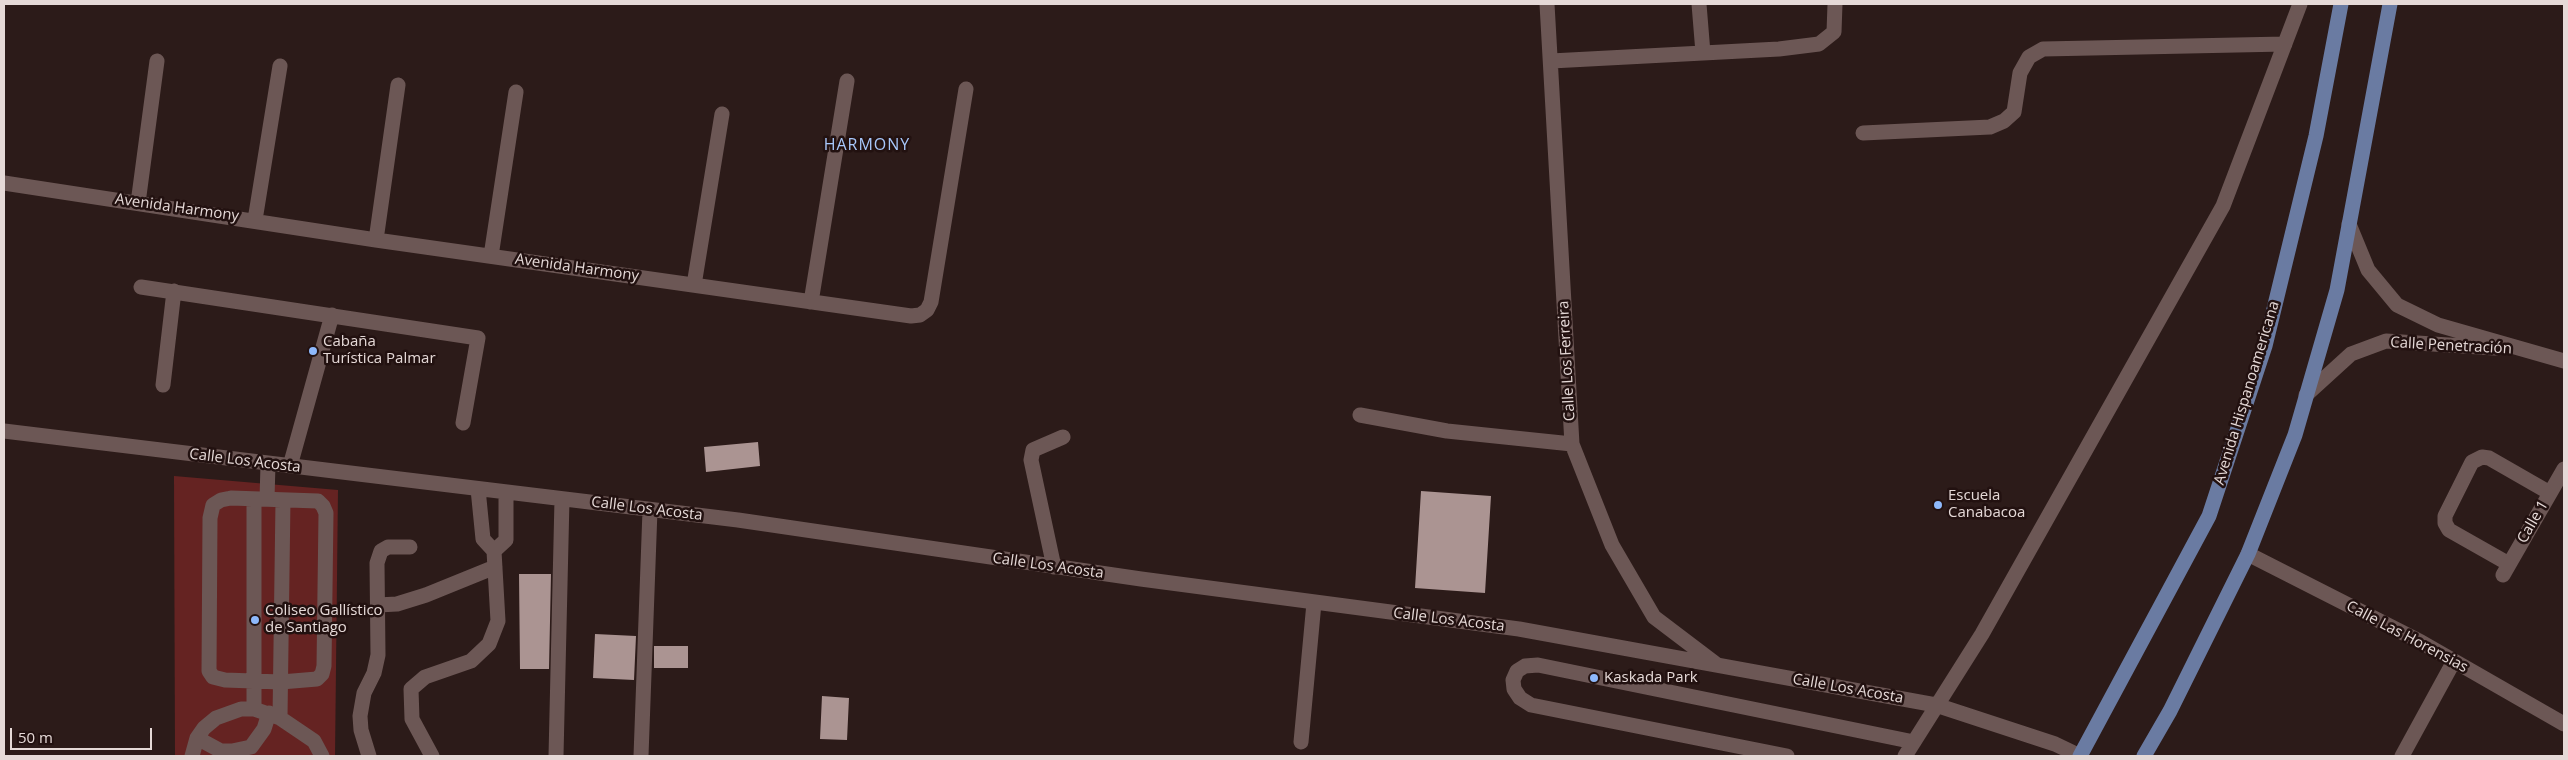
<!DOCTYPE html>
<html>
<head>
<meta charset="utf-8">
<style>
	body { margin:0 }
	#map { position:relative; width:2568px; height:760px; overflow:hidden; background:#2c1b19; font-family:"Open Sans",sans-serif }
	canvas { display:block }
	.frame { position:absolute; inset:0; border:5px solid #e5d9d7; pointer-events:none }
	.scale { position:absolute; left:10px; top:728px; width:142px; height:22px; box-sizing:border-box; border:2px solid #e5d9d7; border-top:0; padding-left:6px; font-size:15px; line-height:18px; white-space:nowrap; color:#e5d9d7; -webkit-text-stroke:4px #221110; paint-order:stroke }
</style>
</head>
<body>
<div id="map">
<canvas width="2568" height="760"></canvas>
<div class="frame"></div>
<div class="scale">50 m</div>
</div>
<script>
const c = document.querySelector('canvas').getContext('2d');
c.lineJoin = 'round';
function fill(path, color) { c.fillStyle = color; c.fill(path, 'evenodd'); }
const toPath = rows => new Path2D(rows.map(r => 'M' + r).join(''));
function strokePath(path, color, width, dash) { c.strokeStyle = color; c.lineWidth = width; c.lineCap = dash ? 'butt' : 'round'; c.setLineDash(dash || []); c.stroke(path); }
function drawText(font, color, halo, rows, align = 'center') {
  c.font = font + ' "Open Sans",sans-serif'; c.lineWidth = 5; c.setLineDash([]); c.textBaseline = 'middle'; c.strokeStyle = halo; c.fillStyle = color; for (const [text, x, y, turn = 0] of rows) {
    c.save(); c.translate(x, y); c.rotate((+turn || 0) * Math.PI / 180); c.textAlign = isNaN(turn) ? turn : align; if (halo) c.strokeText(text, 0, 0); c.fillText(text, 0, 0); c.restore();
  }
}
fill(toPath([
	[174,476,338,490,335,756,175,756]
]), '#652322');
fill(toPath([
	[758,442,760,466,706,472,704,447],
	[1421,491,1491,496,1485,593,1415,588],
	[519,574,551,574,549,669,520,669],
	[595,634,636,636,634,680,593,678],
	[654,646,688,646,688,668,654,668],
	[822,696,849,698,847,740,820,739]
]), '#ab9492');
strokePath(toPath([
	[1547,4,1572,444,1612,545,1654,617,1716,664],
	[1699,4,1703,53],
	[1551,61,1779,49,1819,44,1834,32,1835,4],
	[1863,133,1990,127,2004,121,2014,112,2020,73,2029,57,2043,49,2285,44],
	[4,183,376,240,911,316,920,315,927,310,931,302,966,89],
	[138,203,157,61],
	[255,220,280,66],
	[2349,224,2368,270,2397,305,2438,325,2564,361],
	[376,240,398,85],
	[491,256,516,92],
	[694,285,722,114],
	[141,287,478,338,463,423],
	[811,302,847,81],
	[163,385,174,291],
	[2306,395,2351,354,2386,341,2495,348],
	[1360,415,1447,431,1572,444],
	[4,431,738,520,1141,579,1519,629,1936,705,2055,744,2080,756],
	[290,466,332,315],
	[231,498,318,501,323,506,326,513,324,666,322,674,317,679,281,682,225,680,213,677,209,671,210,518,213,505,221,500,231,498],
	[254,499,254,709],
	[267,499,268,464],
	[494,551,506,540,506,492],
	[2248,554,2421,642,2564,724],
	[2509,564,2449,530,2445,523,2445,516,2472,462,2482,457,2489,458,2550,493],
	[1054,567,1031,460,1033,450,1063,437],
	[2503,575,2564,469],
	[378,605,397,604,426,595,495,567],
	[280,718,283,500],
	[197,738,221,751,232,751,251,747,264,729,269,713],
	[1301,742,1314,603],
	[192,756,197,738,204,728,216,718,241,709,254,709,280,718,314,741,322,756],
	[369,756,361,730,360,716,364,693,374,673,378,655,377,563,381,551,388,547,410,547],
	[432,756,412,719,411,689,425,677,471,661,489,644,498,621,494,551,483,539,478,489],
	[556,756,562,499],
	[641,756,650,510],
	[1787,756,1531,705,1520,698,1514,689,1513,680,1517,671,1525,666,1538,665,1914,742],
	[1905,756,1982,634,2223,206,2300,4],
	[2402,756,2454,661]
]), '#6c5755', 15);
strokePath(toPath([
	[2080,756,2209,516,2265,346,2316,136,2341,4],
	[2144,756,2170,711,2248,554,2295,435,2337,290,2390,4]
]), '#6a7ba2', 15);
for (const [x, y, r, color] of [
	[313,351,5,"#8eb9fc"],
	[1938,505,5,"#8eb9fc"],
	[255,620,5,"#8eb9fc"],
	[1594,678,5,"#8eb9fc"]
]) { const dot = new Path2D(); dot.arc(x, y, r, 0, 2 * Math.PI); c.fillStyle = color; c.fill(dot); strokePath(dot, '#221110', 2); }
drawText('15px', '#e5d9d7', '#221110', [
	["Avenida Harmony",177,208,8],
	["Avenida Harmony",577,268,8],
	["Calle Penetración",2451,346,3],
	["Calle Los Ferreira",1567,361,-93],
	["Avenida Hispanoamericana",2247,393,-73],
	["Calle Los Acosta",245,461,7],
	["Calle Los Acosta",647,509,7],
	["Calle 1",2533,522,-60],
	["Calle Los Acosta",1048,566,8],
	["Calle Los Acosta",1449,620,7],
	["Calle Las Horensias",2407,637,28],
	["Calle Los Acosta",1848,689,10]
]);
drawText('15px', '#e5d9d7', '#221110', [
	["Cabaña",323,342],
	["Turística Palmar",323,359],
	["Escuela",1948,496],
	["Canabacoa",1948,513],
	["Coliseo Gallístico",265,611],
	["de Santiago",265,628],
	["Kaskada Park",1604,678]
], 'left');
c.letterSpacing = '1px';
drawText('16px', '#a8c8fb', '#221110', [
	["HARMONY",867,145]
]);
c.letterSpacing = '0px';
</script>
</body>
</html>
